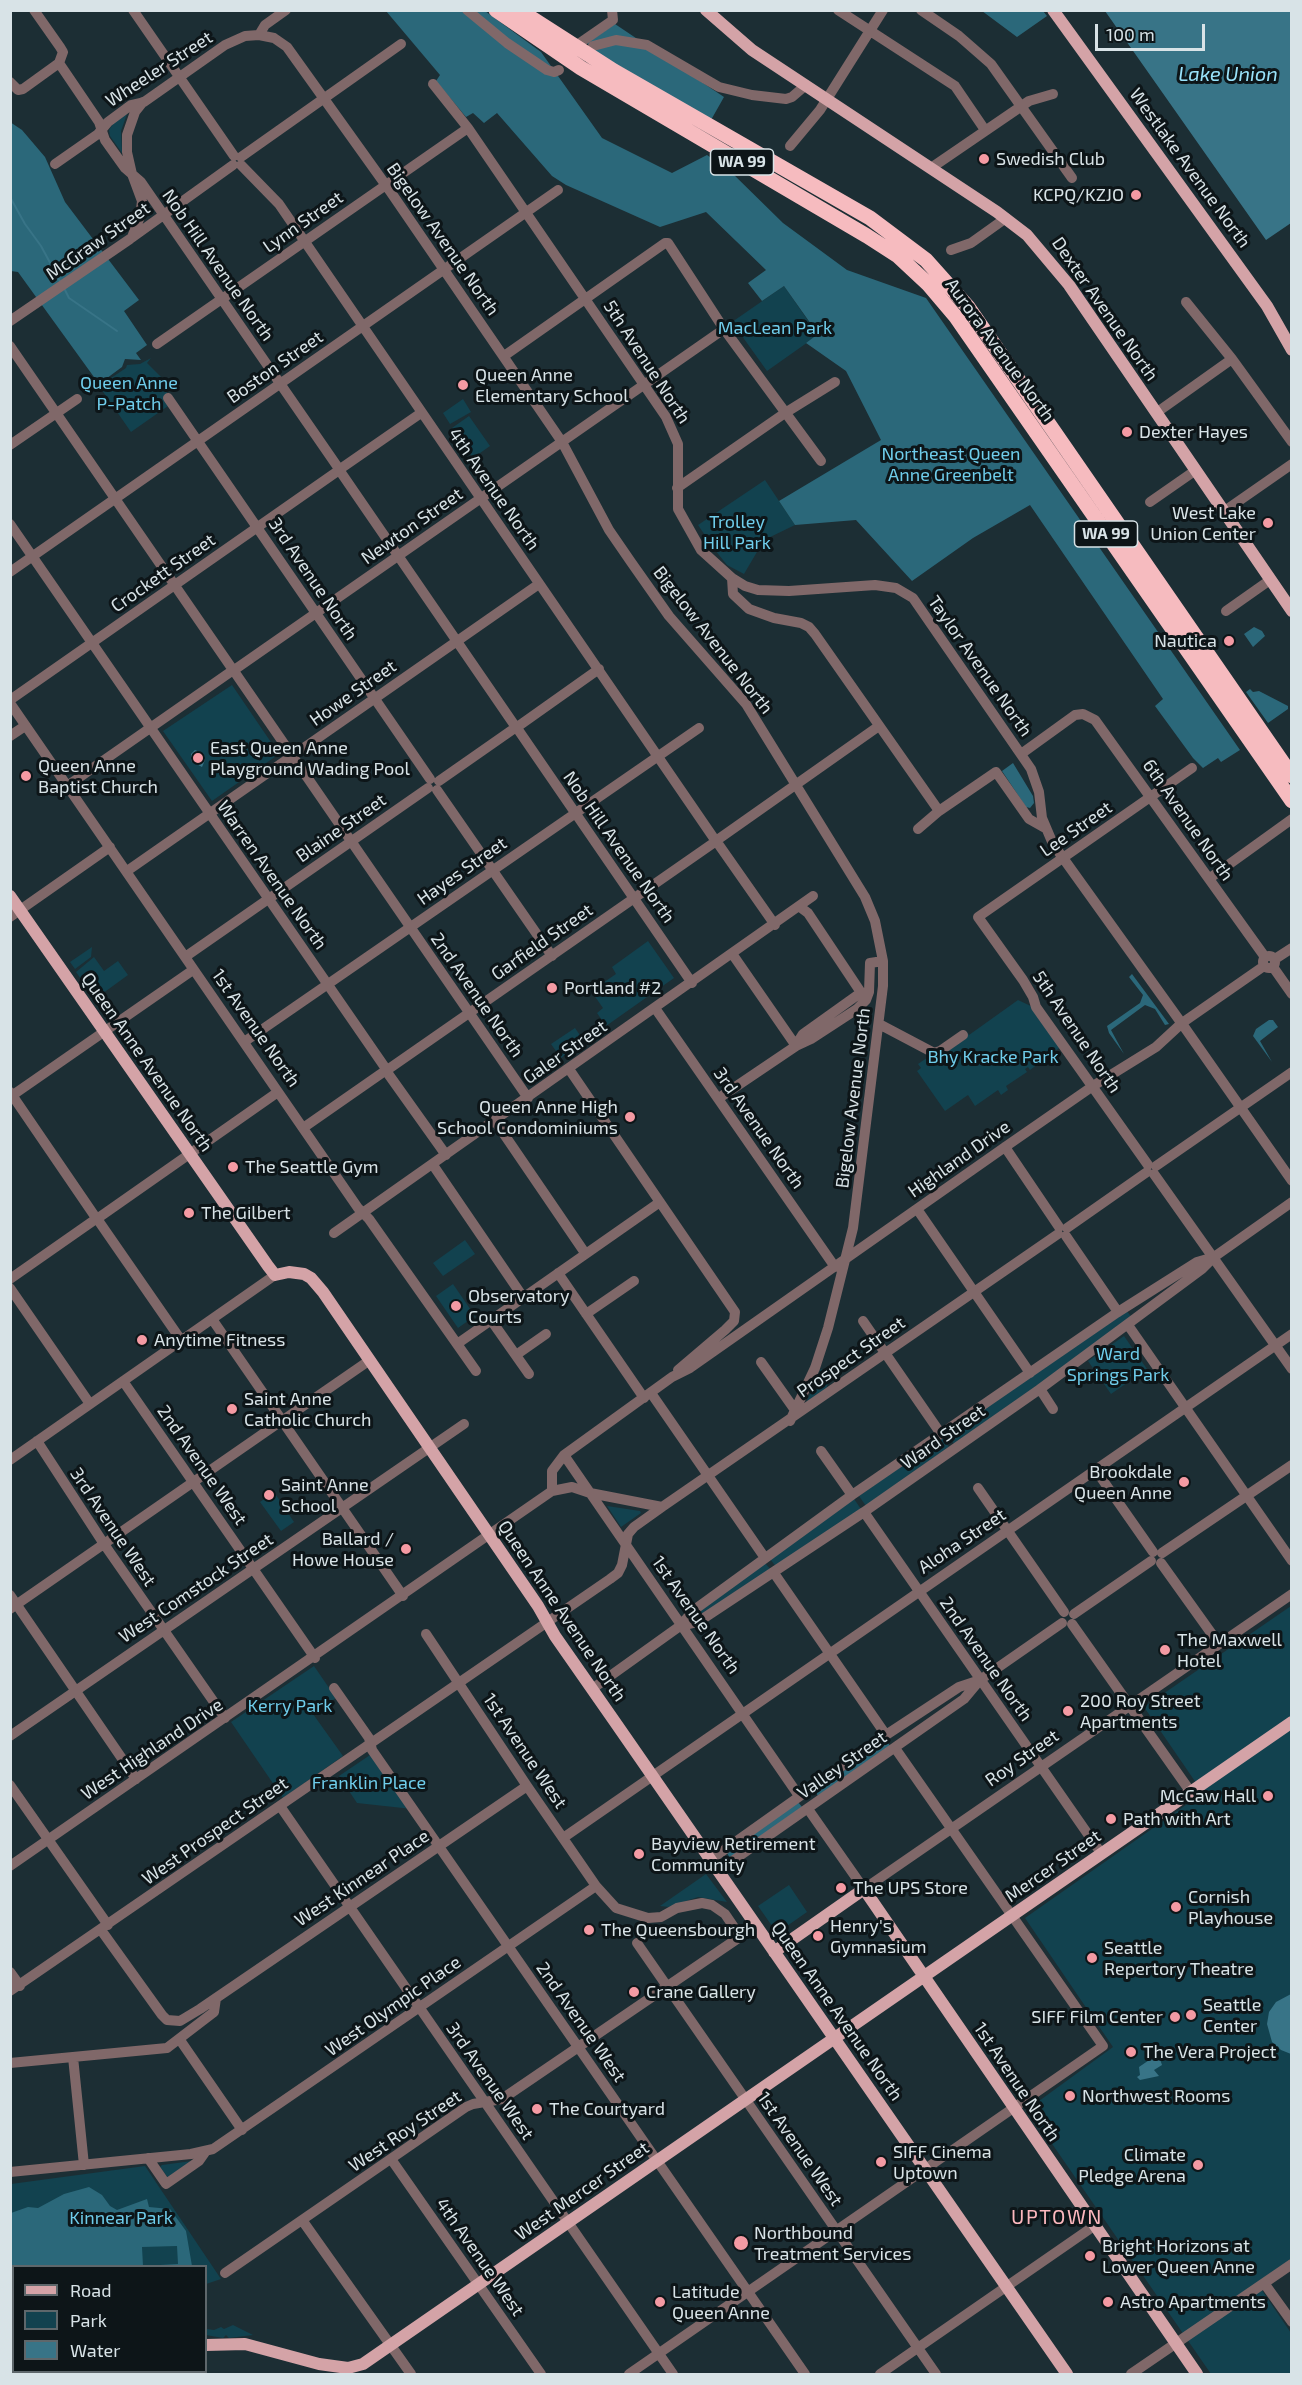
<!DOCTYPE html>
<html>
<head>
<meta charset="utf-8">
<style>
	body { margin:0 }
	#map { position:relative; width:1302px; height:2385px; overflow:hidden; background:#1c2e34; font-family:"Exo 2",sans-serif }
	canvas { display:block }
	.frame { position:absolute; inset:0; border:12px solid #d8e3e7; pointer-events:none }
	.legend { position:absolute; left:12px; top:2265px; width:195px; height:108px; box-sizing:border-box; background:#0d1518; border:2px solid #5e676b; margin:0; padding:8px 10px; list-style:none; font-size:18px; color:#d8e3e7 }
	.legend li { display:flex; align-items:center; gap:12px; height:30px }
	.legend b { width:30px; border:2px solid #5e676b }
	.scale { position:absolute; left:1095px; top:24px; width:110px; height:27px; box-sizing:border-box; border:3px solid #d8e3e7; border-top:0; padding-left:8px; font-size:18px; line-height:21px; white-space:nowrap; color:#d8e3e7; -webkit-text-stroke:4px #0d1518; paint-order:stroke }
</style>
</head>
<body>
<div id="map">
<canvas width="1302" height="2385"></canvas>
<div class="frame"></div>
<ul class="legend">
<li><b style="height:8px;background:#d4a3a7"></b>Road</li>
<li><b style="height:16px;background:#12424f"></b>Park</li>
<li><b style="height:16px;background:#387487"></b>Water</li>
</ul>
<div class="scale">100 m</div>
</div>
<script>
const c = document.querySelector('canvas').getContext('2d');
c.lineJoin = 'round';
function fill(path, color) { c.fillStyle = color; c.fill(path, 'evenodd'); }
const toPath = rows => new Path2D(rows.map(r => 'M' + r).join(''));
function strokePath(path, color, width, dash) { c.strokeStyle = color; c.lineWidth = width; c.lineCap = dash ? 'butt' : 'round'; c.setLineDash(dash || []); c.stroke(path); }
function drawText(font, color, halo, rows, align = 'center') {
  c.font = font + ' "Exo 2",sans-serif'; c.lineWidth = 6; c.setLineDash([]); c.textBaseline = 'middle'; c.strokeStyle = halo; c.fillStyle = color; for (const [text, x, y, turn = 0] of rows) {
    c.save(); c.translate(x, y); c.rotate((+turn || 0) * Math.PI / 180); c.textAlign = isNaN(turn) ? turn : align; if (halo) c.strokeText(text, 0, 0); c.fillText(text, 0, 0); c.restore();
  }
}
fill(toPath([
	[128,111,121,131,122,153,110,136,109,130,114,122],
	[784,286,818,335,767,371,732,322],
	[151,358,147,363,166,382,168,406,131,432,99,386,126,368,127,365,140,364],
	[463,399,471,412,450,424,443,413],
	[469,416,490,446,473,458,452,428],
	[765,480,795,525,764,540,744,574,727,565,715,550,698,525],
	[232,685,279,754,212,801,163,731],
	[648,941,674,978,606,1026,597,1013,603,1008,591,991,616,974,612,967],
	[92,947,91,957,75,969,70,962],
	[94,957,104,971,118,961,128,975,95,999,76,972],
	[1018,1000,1037,1009,1062,1046,1030,1070,1028,1067,1025,1069,1027,1072,1006,1086,1008,1090,1001,1095,998,1090,975,1106,968,1095,945,1111,917,1071,921,1068,918,1064,966,1031,969,1035],
	[575,1028,584,1041,561,1058,551,1044],
	[465,1240,475,1254,443,1276,433,1263],
	[453,1284,475,1316,458,1328,436,1296],
	[1127,1311,1132,1318,955,1445,946,1434],
	[1124,1336,1147,1369,1111,1394,1088,1361],
	[821,1369,830,1374,826,1391,804,1408],
	[942,1437,949,1447,866,1506,859,1496],
	[274,1492,294,1522,281,1531,260,1502],
	[854,1499,861,1509,777,1568,770,1559],
	[607,1506,640,1511,641,1513,621,1527],
	[765,1563,771,1570,696,1621,690,1619],
	[1291,1606,1291,2259,1257,2283,1291,2333,1291,2374,1211,2374,1028,2109,1113,2047,1025,1918,1203,1793,1144,1707],
	[314,1666,336,1698,313,1714,343,1756,283,1798,231,1722],
	[373,1753,412,1809,357,1803,339,1776],
	[706,1874,727,1902,698,1897,669,1907,660,1906],
	[789,1885,807,1912,777,1933,758,1906],
	[192,2161,169,2179,160,2167,162,2165],
	[145,2166,221,2279,206,2284,206,2266,14,2266,14,2345,11,2345,11,2184],
	[233,2325,253,2335,229,2338,226,2335,223,2338,206,2335,207,2329,214,2330,221,2327,224,2329],
	[13,2368,14,2372,120,2372,120,2374,11,2374,11,2369]
]), '#12424f');
fill(toPath([
	[386,11,485,11,541,52,602,138,672,173,707,155,730,171,783,223,847,270,926,298,1240,750,1221,762,1218,758,1203,768,1193,758,1155,706,1163,699,1030,505,973,538,912,581,856,520,795,525,779,501,881,440,846,371,806,343,818,334,784,286,762,301,748,283,766,270,706,212,660,227,566,185,552,176,497,113,484,123,473,113,466,117,436,81,440,75],
	[982,11,1043,11,1047,16,1017,37],
	[615,24,724,97,711,120,595,52,587,43],
	[10,122,22,130,45,157,65,202,139,300,124,311,147,345,136,353,141,360,125,359,122,367,99,384,18,272,11,271],
	[1254,627,1262,631,1265,636,1253,647,1244,634],
	[1250,689,1253,692,1259,691,1288,706,1288,709,1268,723,1246,692],
	[1013,763,1033,796,1034,803,1030,808,1026,807,1002,771],
	[1132,974,1169,1024,1165,1025,1155,1009,1145,1005,1111,1030,1124,1054,1109,1033,1107,1026,1140,1003,1143,995,1129,977],
	[1269,1020,1273,1020,1278,1027,1260,1041,1272,1062,1253,1036,1256,1029],
	[887,1741,890,1746,818,1796,815,1791],
	[798,1802,802,1807,730,1858,727,1853],
	[89,2187,102,2195,110,2206,117,2210,147,2199,149,2207,170,2209,186,2231,192,2266,14,2266,13,2332,11,2331,11,2213,28,2207,38,2208,64,2194],
	[177,2246,178,2264,143,2266,142,2247]
]), '#2b687a');
fill(toPath([
	[1105,11,1291,11,1291,223,1266,240],
	[195,750,204,754,205,760,202,767,191,761,191,754],
	[1291,1994,1292,1994,1291,2054,1281,2050,1272,2042,1267,2024,1269,2012,1276,2002],
	[1161,2052,1163,2056,1160,2059,1162,2065,1154,2070,1159,2076,1140,2080,1137,2077,1140,2075,1139,2067]
]), '#387487');
strokePath(toPath([
	[10,197,25,224,41,246,61,283],
	[64,288,69,298,117,331]
]), '#387487', 2);
strokePath(toPath([
	[34,10,60,47,63,52,59,63,99,122,105,140,125,168,141,182,337,466],
	[133,10,234,156],
	[467,10,507,43,547,70,554,72,559,70],
	[838,10,955,86,985,130],
	[921,10,959,36,991,64,1072,178],
	[259,35,265,25,286,10],
	[593,46,616,40,647,45,719,87,752,95,786,99,792,97,806,85],
	[574,47,613,20,612,10],
	[10,82,18,90,23,89,59,63],
	[433,84,468,128,666,417,678,444,678,509,701,550,732,578,745,586,758,590,789,591,875,585,896,588,913,598,1031,769,1039,792,1042,818,1053,844,1185,1028,1292,1181],
	[790,146,820,110,883,10],
	[241,157,401,44],
	[55,164,98,134,108,122,131,105,144,102,225,45,245,36,259,35,274,38,287,47,390,191,562,442,609,530,631,562,669,616,746,704,865,897,875,921,883,961,883,986,853,1228,828,1328,815,1368,790,1421],
	[241,165,279,204,713,837],
	[931,168,1029,101,1053,94],
	[132,237,140,217,142,201,132,174,127,152,127,135,135,112,143,102],
	[951,250,971,243,1006,218],
	[1186,302,1232,359,1292,442],
	[10,321,130,239,233,165],
	[157,344,468,128],
	[10,346,231,667],
	[504,356,665,243,668,243,724,329,821,461],
	[168,398,430,779],
	[1156,413,1232,359],
	[10,445,77,399],
	[343,467,421,413],
	[342,474,513,723],
	[677,488,785,413,835,382],
	[1150,502,1196,470],
	[1223,512,1292,464],
	[10,524,384,1066],
	[10,572,558,190],
	[732,578,733,594,749,609,774,618,801,623,809,627,815,634,939,811],
	[1226,611,1270,580],
	[237,668,724,329],
	[236,674,528,1098],
	[10,700,335,473],
	[10,703,358,1208,369,1219,476,1371],
	[520,725,599,669],
	[519,731,692,983],
	[10,736,25,726],
	[1021,754,1075,715,1083,714,1095,720,1265,957],
	[439,781,512,730],
	[67,786,229,673],
	[437,790,552,956],
	[918,829,939,811,996,772,1029,819,1045,828],
	[720,838,879,726],
	[719,845,775,925],
	[127,871,539,584],
	[1210,878,1292,819],
	[10,917,110,847],
	[733,955,796,1046],
	'1263 962a6 6 0 1 1 12 0a6 6 0 1 1-12 0Z',
	[185,957,428,788],
	[1275,959,1292,948],
	[1273,967,1292,994],
	[655,1008,835,1267],
	[879,1024,934,1053,940,1051,963,1035],
	[244,1042,699,728],
	[796,1045,803,1034,859,994,860,991,808,913,800,907],
	[390,1068,712,844],
	[569,1069,735,1312,734,1321,725,1330,678,1370],
	[389,1075,446,1155],
	[10,1092,94,1215],
	[10,1097,193,970],
	[719,1098,796,1046,811,1039,857,1009,866,1000,869,992,870,963,883,961],
	[495,1121,585,1253],
	[303,1128,382,1073],
	[1005,1147,1059,1227],
	[433,1165,523,1297],
	[1148,1165,1036,1007,1033,997,1023,980,978,917,1192,768],
	[1156,1166,1292,1072],
	[1154,1174,1292,1369],
	[917,1209,1030,1373],
	[101,1216,278,1092],
	[100,1223,181,1340],
	[1067,1228,1147,1172],
	[334,1233,813,896],
	[1066,1236,1118,1312],
	[558,1273,644,1398],
	[10,1279,93,1221],
	[10,1288,90,1404],
	[586,1314,634,1281],
	[212,1319,279,1416],
	[491,1320,529,1374],
	[863,1321,941,1434],
	[1128,1325,1292,1561],
	[457,1344,660,1202],
	[516,1355,546,1334],
	[761,1362,795,1410],
	[123,1381,315,1658],
	[1040,1389,1053,1409],
	[651,1393,765,1558],
	[286,1418,370,1360],
	[285,1425,403,1596],
	[37,1441,104,1544,225,1718],
	[821,1451,852,1495],
	[564,1455,799,1796],
	[10,1460,275,1275],
	[1095,1469,1153,1552],
	[978,1488,1064,1612],
	[552,1491,552,1471,564,1455,672,1377,690,1368,1005,1147,1093,1086,1156,1047,1182,1023,1264,966],
	[864,1512,1101,1853],
	[1162,1553,1292,1465],
	[1161,1563,1219,1644],
	[774,1573,886,1735],
	[10,1595,136,1779],
	[10,1609,277,1424],
	[1074,1614,1151,1561],
	[1072,1624,1190,1791],
	[681,1626,698,1622,864,1512,1040,1389,1202,1269,1214,1257,1292,1202],
	[426,1634,527,1786,596,1886,616,1908,648,1918,661,1917,677,1908,702,1903,712,1905,725,1914,740,1936],
	[334,1688,369,1738,372,1750,805,2374],
	[592,1689,680,1626,694,1610,852,1495,1118,1312,1197,1262,1214,1257],
	[10,1736,464,1424],
	[10,1785,108,1925],
	[280,1806,673,2374],
	[808,1809,864,1889,1292,1594],
	[563,1838,1292,1334],
	[710,1860,886,1735,959,1687,980,1680,1062,1623],
	[10,1866,552,1491,572,1487,590,1493,662,1507,1058,1234],
	[718,1871,964,1699,979,1681],
	[101,1930,162,2015,167,2020,180,2021,200,2009,527,1786],
	[637,1943,936,2374],
	[10,1972,20,1986],
	[10,1991,610,1579,618,1573,622,1565,628,1534,634,1527,662,1507],
	[180,2040,242,2130],
	[73,2057,84,2165],
	[10,2063,167,2048,214,2012,216,1998],
	[148,2158,166,2184,199,2161,206,2151],
	[391,2159,541,2374],
	[10,2172,191,2154,213,2149,596,1886],
	[302,2220,411,2374],
	[225,2273,466,2107,473,2104,502,2099,756,1926],
	[1264,2283,1292,2322],
	[629,2374,1103,2046,895,1748],
	[880,2374,1094,2226],
	[1131,2374,1292,2264]
]), '#806869', 10);
strokePath(toPath([
	[706,10,752,50,997,212,1027,235,1069,285,1292,611],
	[1053,10,1267,306,1292,350],
	[10,896,268,1266,275,1275,289,1272,304,1274,311,1278,323,1292,538,1606,555,1636,615,1722,1067,2374],
	[774,1952,864,1889,1197,2374],
	[206,2345,245,2344,319,2364,348,2368,363,2364,1292,1722],
	[10,2362,14,2362]
]), '#d4a3a7', 12);
strokePath(toPath([
	[496,10,581,68,867,236,898,256,928,284,956,317,1292,801],
	[519,10,614,71,870,218,926,260,968,307,1292,776]
]), '#f6bbbf', 15);
for (const [x, y, r, color] of [
	[984,159,6,"#f49aa3"],
	[1136,195,6,"#f49aa3"],
	[463,385,6,"#f49aa3"],
	[1127,432,6,"#f49aa3"],
	[1268,523,6,"#f49aa3"],
	[1229,641,6,"#f49aa3"],
	[198,758,6,"#f49aa3"],
	[26,776,6,"#f49aa3"],
	[552,988,6,"#f49aa3"],
	[630,1117,6,"#f49aa3"],
	[233,1167,6,"#f49aa3"],
	[189,1213,6,"#f49aa3"],
	[456,1306,6,"#f49aa3"],
	[142,1340,6,"#f49aa3"],
	[232,1409,6,"#f49aa3"],
	[1184,1482,6,"#f49aa3"],
	[269,1495,6,"#f49aa3"],
	[406,1549,6,"#f49aa3"],
	[1165,1650,6,"#f49aa3"],
	[1068,1711,6,"#f49aa3"],
	[1268,1796,6,"#f49aa3"],
	[1111,1819,6,"#f49aa3"],
	[639,1854,6,"#f49aa3"],
	[841,1888,6,"#f49aa3"],
	[1176,1907,6,"#f49aa3"],
	[589,1930,6,"#f49aa3"],
	[818,1936,6,"#f49aa3"],
	[1092,1958,6,"#f49aa3"],
	[634,1992,6,"#f49aa3"],
	[1191,2015,6,"#f49aa3"],
	[1175,2017,6,"#f49aa3"],
	[1131,2052,6,"#f49aa3"],
	[1070,2096,6,"#f49aa3"],
	[537,2109,6,"#f49aa3"],
	[881,2162,6,"#f49aa3"],
	[1198,2165,6,"#f49aa3"],
	[741,2243,8,"#f49aa3"],
	[1090,2256,6,"#f49aa3"],
	[660,2302,6,"#f49aa3"],
	[1108,2302,6,"#f49aa3"]
]) { const dot = new Path2D(); dot.arc(x, y, r, 0, 2 * Math.PI); c.fillStyle = color; c.fill(dot); strokePath(dot, '#0d1518', 2); }
for (const [x, y, w] of [
	[742,162,63],
	[1106,534,63]
]) { const box = new Path2D(); box.roundRect(x - w / 2, y - 13, w, 26, 4.5); c.fillStyle = '#0d1518'; c.fill(box); strokePath(box, '#d8e3e7', 1.5); }
drawText('bold 16px', '#d8e3e7', null, [
	["WA 99",742,162],
	["WA 99",1106,534]
]);
drawText('18px', '#d8e3e7', '#0d1518', [
	["Wheeler Street",159,69,-33],
	["Westlake Avenue North",1190,168,54],
	["Lynn Street",303,222,-35],
	["Bigelow Avenue North",443,239,55],
	["McGraw Street",98,241,-35],
	["Nob Hill Avenue North",218,265,55],
	["Dexter Avenue North",1105,309,55],
	["Aurora Avenue North",1000,350,54],
	["5th Avenue North",647,362,57],
	["Boston Street",275,367,-35],
	["4th Avenue North",494,489,55],
	["Newton Street",412,526,-35],
	["Crockett Street",163,573,-35],
	["3rd Avenue North",313,579,56],
	["Bigelow Avenue North",713,640,52],
	["Taylor Avenue North",980,666,55],
	["Howe Street",353,693,-35],
	["6th Avenue North",1188,820,55],
	["Blaine Street",341,828,-35],
	["Lee Street",1076,829,-35],
	["Nob Hill Avenue North",619,847,55],
	["Hayes Street",462,871,-35],
	["Warren Avenue North",272,875,55],
	["Garfield Street",542,942,-35],
	["2nd Avenue North",477,995,55],
	["1st Avenue North",256,1028,55],
	["5th Avenue North",1077,1032,56],
	["Galer Street",565,1052,-35],
	["Queen Anne Avenue North",147,1062,55],
	["Bigelow Avenue North",853,1098,-83],
	["3rd Avenue North",759,1128,55],
	["Highland Drive",959,1159,-35],
	["Prospect Street",851,1357,-35],
	["Ward Street",943,1437,-35],
	["2nd Avenue West",202,1465,55],
	["3rd Avenue West",113,1527,56],
	["Aloha Street",962,1541,-34],
	["West Comstock Street",196,1588,-34],
	["Queen Anne Avenue North",562,1611,56],
	["1st Avenue North",696,1615,55],
	["2nd Avenue North",986,1659,55],
	["West Highland Drive",152,1749,-34],
	["1st Avenue West",525,1751,56],
	["Roy Street",1022,1758,-35],
	["Valley Street",842,1765,-35],
	["West Prospect Street",215,1831,-35],
	["Mercer Street",1053,1866,-35],
	["West Kinnear Place",362,1878,-34],
	["West Olympic Place",393,2006,-35],
	["Queen Anne Avenue North",837,2011,55],
	["2nd Avenue West",581,2022,55],
	["3rd Avenue West",490,2081,55],
	["1st Avenue North",1017,2082,56],
	["West Roy Street",405,2131,-34],
	["1st Avenue West",800,2149,55],
	["West Mercer Street",582,2191,-35],
	["4th Avenue West",480,2257,55]
]);
drawText('18px', '#d8e3e7', '#0d1518', [
	["Swedish Club",996,159],
	["KCPQ/KZJO",1124,195,"right"],
	["Queen Anne",475,375],
	["Elementary School",475,396],
	["Dexter Hayes",1139,432],
	["West Lake",1256,513,"right"],
	["Union Center",1256,534,"right"],
	["Nautica",1217,641,"right"],
	["East Queen Anne",210,748],
	["Playground Wading Pool",210,769],
	["Queen Anne",38,766],
	["Baptist Church",38,787],
	["Portland #2",564,988],
	["Queen Anne High",618,1107,"right"],
	["School Condominiums",618,1128,"right"],
	["The Seattle Gym",245,1167],
	["The Gilbert",201,1213],
	["Observatory",468,1296],
	["Courts",468,1317],
	["Anytime Fitness",154,1340],
	["Saint Anne",244,1399],
	["Catholic Church",244,1420],
	["Brookdale",1172,1472,"right"],
	["Queen Anne",1172,1493,"right"],
	["Saint Anne",281,1485],
	["School",281,1506],
	["Ballard /",394,1539,"right"],
	["Howe House",394,1560,"right"],
	["The Maxwell",1177,1640],
	["Hotel",1177,1661],
	["200 Roy Street",1080,1701],
	["Apartments",1080,1722],
	["McCaw Hall",1256,1796,"right"],
	["Path with Art",1123,1819],
	["Bayview Retirement",651,1844],
	["Community",651,1865],
	["The UPS Store",853,1888],
	["Cornish",1188,1897],
	["Playhouse",1188,1918],
	["Henry's",830,1926],
	["Gymnasium",830,1947],
	["The Queensbourgh",601,1930],
	["Seattle",1104,1948],
	["Repertory Theatre",1104,1969],
	["Crane Gallery",646,1992],
	["Seattle",1203,2005],
	["Center",1203,2026],
	["SIFF Film Center",1163,2017,"right"],
	["The Vera Project",1143,2052],
	["Northwest Rooms",1082,2096],
	["The Courtyard",549,2109],
	["SIFF Cinema",893,2152],
	["Uptown",893,2173],
	["Climate",1186,2155,"right"],
	["Pledge Arena",1186,2176,"right"],
	["Northbound",754,2233],
	["Treatment Services",754,2254],
	["Bright Horizons at",1102,2246],
	["Lower Queen Anne",1102,2267],
	["Latitude",672,2292],
	["Queen Anne",672,2313],
	["Astro Apartments",1120,2302]
], 'left');
drawText('18px', '#6fcdeb', '#0d1518', [
	["MacLean Park",775,328],
	["Queen Anne",129,383],
	["P-Patch",129,404],
	["Northeast Queen",951,454],
	["Anne Greenbelt",951,475],
	["Trolley",737,522],
	["Hill Park",737,543],
	["Bhy Kracke Park",993,1057],
	["Ward",1118,1354],
	["Springs Park",1118,1375],
	["Kerry Park",290,1706],
	["Franklin Place",369,1783],
	["Kinnear Park",121,2218]
]);
drawText('italic 20px', '#9ae3fb', '#0d1518', [
	["Lake Union",1228,74]
]);
c.letterSpacing = '1.5px';
drawText('20px', '#fcb8be', '#0d1518', [
	["UPTOWN",1057,2217]
]);
c.letterSpacing = '0px';
</script>
</body>
</html>
